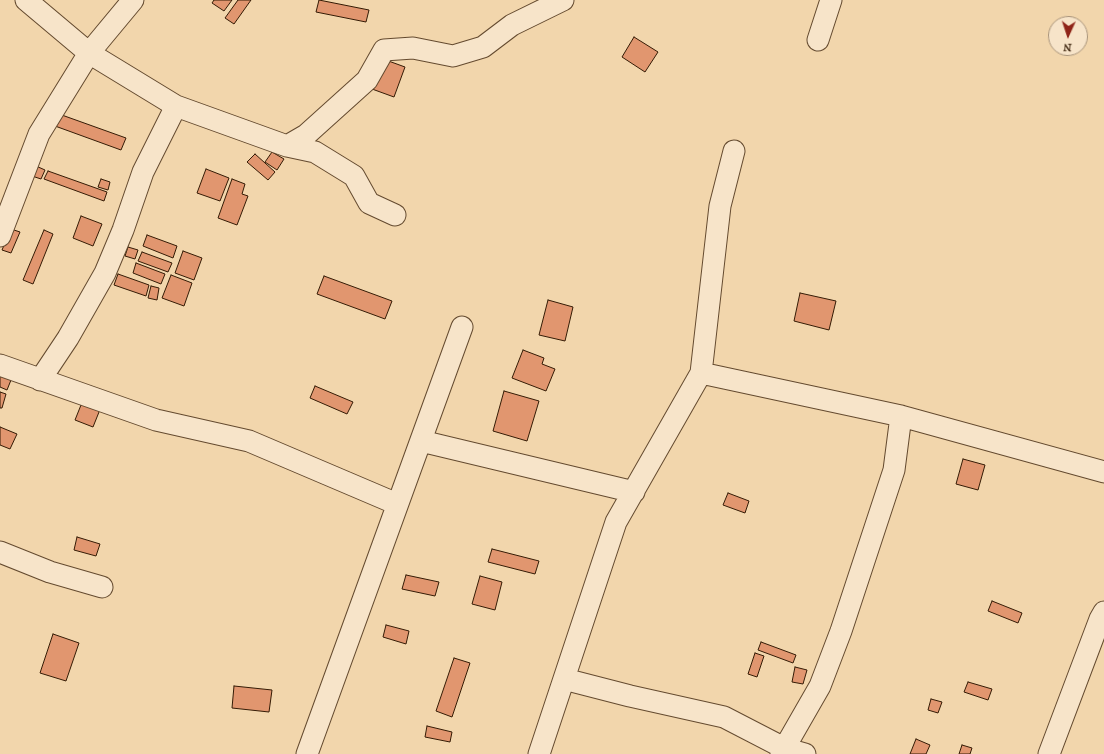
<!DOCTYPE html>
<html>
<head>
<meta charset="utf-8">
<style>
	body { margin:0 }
	#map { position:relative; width:1104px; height:754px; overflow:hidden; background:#f2d6ac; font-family:"IM FELL French Canon",serif }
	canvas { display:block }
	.north { position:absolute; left:1048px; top:16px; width:40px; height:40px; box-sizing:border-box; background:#f7e4c9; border:1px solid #a9947b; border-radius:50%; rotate:183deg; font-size:11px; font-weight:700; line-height:16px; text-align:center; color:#341b05 }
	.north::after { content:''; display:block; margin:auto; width:14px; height:18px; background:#8f2418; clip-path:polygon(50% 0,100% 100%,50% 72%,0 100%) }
</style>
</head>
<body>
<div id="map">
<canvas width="1104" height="754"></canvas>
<div class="north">N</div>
</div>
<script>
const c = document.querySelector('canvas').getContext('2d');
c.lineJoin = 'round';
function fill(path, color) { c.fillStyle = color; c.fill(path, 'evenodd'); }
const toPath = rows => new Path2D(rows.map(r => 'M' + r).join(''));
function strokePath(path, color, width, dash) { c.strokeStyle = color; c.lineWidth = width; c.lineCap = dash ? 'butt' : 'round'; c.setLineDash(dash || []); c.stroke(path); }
const building = toPath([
	[214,0,232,0,224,11,212,3,214,0],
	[238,0,251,0,234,24,225,18,238,0],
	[319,0,369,10,366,22,316,12,319,0],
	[634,37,658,52,645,72,622,57,634,37],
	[383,59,405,67,394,97,372,89,383,59],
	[59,114,126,138,121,150,55,126,59,114],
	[272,152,284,159,277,170,265,162,272,152],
	[255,154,275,172,268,180,247,162,255,154],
	[36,166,45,170,41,179,32,176,36,166],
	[206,169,229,178,220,201,197,193,206,169],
	[48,171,107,192,104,201,44,179,48,171],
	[101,179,110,182,108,190,98,187,101,179],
	[232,179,245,184,242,194,248,196,237,225,218,218,232,179],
	[81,216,102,224,93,246,73,238,81,216],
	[11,229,20,232,11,253,2,250,11,229],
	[44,230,53,234,33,284,23,280,44,230],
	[147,235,177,246,173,258,143,246,147,235],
	[128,247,138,250,135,259,125,256,128,247],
	[183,251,202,258,194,280,175,273,183,251],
	[142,252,172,263,168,272,138,261,142,252],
	[136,263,165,274,161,284,133,273,136,263],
	[118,274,149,285,146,296,114,285,118,274],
	[171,275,192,283,184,306,162,298,171,275],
	[324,276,392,301,385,319,317,294,324,276],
	[151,286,159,288,157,300,148,298,151,286],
	[800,293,836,301,829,330,794,321,800,293],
	[548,300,573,307,565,341,539,335,548,300],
	[523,350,544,358,542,364,555,369,546,391,512,378,523,350],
	[0,373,13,375,7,390,0,387,0,373],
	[315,386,353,402,347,414,310,398,315,386],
	[504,391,539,401,527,441,493,431,504,391],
	[0,392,6,394,2,408,0,408,0,392],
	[83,400,101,407,93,427,75,420,83,400],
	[0,427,17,434,10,449,0,445,0,427],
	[963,459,985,465,978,490,956,484,963,459],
	[728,493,749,501,745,513,723,505,728,493],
	[77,537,100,544,96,556,74,550,77,537],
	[492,549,539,561,535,574,488,562,492,549],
	[406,575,439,582,435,596,402,589,406,575],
	[480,576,502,582,495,610,472,604,480,576],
	[992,601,1022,613,1018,623,988,611,992,601],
	[386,625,409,631,406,644,383,637,386,625],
	[53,634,79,643,66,681,40,673,53,634],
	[761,642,796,655,793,663,758,650,761,642],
	[755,653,764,656,757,677,748,674,755,653],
	[454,658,470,663,452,717,436,711,454,658],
	[795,667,807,670,803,684,792,682,795,667],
	[968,682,992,689,988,700,964,692,968,682],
	[234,686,272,690,269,712,232,708,234,686],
	[931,699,942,702,938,713,928,710,931,699],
	[427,726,452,732,450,742,425,737,427,726],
	[916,739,930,745,926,754,910,754,916,739],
	[962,745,972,748,970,754,959,754,962,745]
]);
fill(building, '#e1966f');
strokePath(building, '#341b05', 1);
const street = toPath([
	[26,0,89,53,176,106,287,146,315,152,354,176,369,203,395,215],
	[818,40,831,0],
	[287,146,306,135,367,80,384,50,413,48,453,56,483,47,512,25,563,0],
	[0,236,39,134,89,53,133,0],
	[0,365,156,420,249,441,397,504],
	[701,373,901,416,1104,472],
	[40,380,68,338,105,273,123,230,143,172,176,106],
	[421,441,634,492],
	[0,552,50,572,102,587],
	[564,679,630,696,724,717,784,748,805,754],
	[307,754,462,327],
	[539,754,616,522,701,373,720,206,734,151],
	[781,754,820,686,841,631,894,470,901,416],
	[1049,754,1100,619,1104,612]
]);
strokePath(street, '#644a2f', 23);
strokePath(street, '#f7e4c9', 21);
</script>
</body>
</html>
